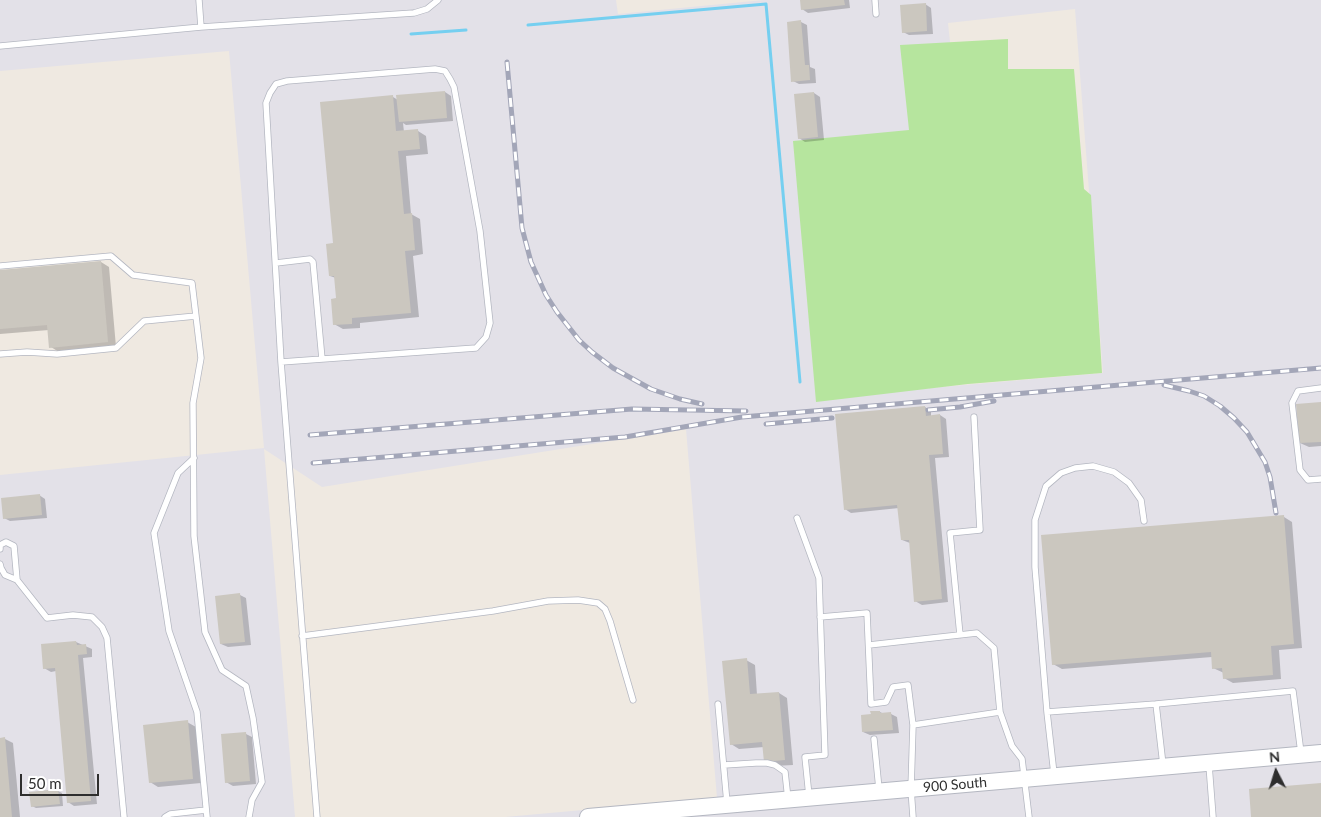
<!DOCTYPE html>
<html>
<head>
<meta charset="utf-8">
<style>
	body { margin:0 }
	#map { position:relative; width:1321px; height:817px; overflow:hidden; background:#efe9e1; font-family:Lato,sans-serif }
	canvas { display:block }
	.north { position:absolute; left:1251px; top:747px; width:50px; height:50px; -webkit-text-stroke:4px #fff; paint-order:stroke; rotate:355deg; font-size:14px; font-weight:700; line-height:20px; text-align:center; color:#2e2e2e }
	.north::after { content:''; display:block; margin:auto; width:18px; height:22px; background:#2e2e2e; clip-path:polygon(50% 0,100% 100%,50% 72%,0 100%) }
	.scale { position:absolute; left:20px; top:774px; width:79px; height:22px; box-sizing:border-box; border:2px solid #2e2e2e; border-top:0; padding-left:6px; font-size:15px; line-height:18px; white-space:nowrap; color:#2e2e2e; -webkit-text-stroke:4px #fff; paint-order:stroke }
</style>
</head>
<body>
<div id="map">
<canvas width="1321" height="817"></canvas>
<div class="north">N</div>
<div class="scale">50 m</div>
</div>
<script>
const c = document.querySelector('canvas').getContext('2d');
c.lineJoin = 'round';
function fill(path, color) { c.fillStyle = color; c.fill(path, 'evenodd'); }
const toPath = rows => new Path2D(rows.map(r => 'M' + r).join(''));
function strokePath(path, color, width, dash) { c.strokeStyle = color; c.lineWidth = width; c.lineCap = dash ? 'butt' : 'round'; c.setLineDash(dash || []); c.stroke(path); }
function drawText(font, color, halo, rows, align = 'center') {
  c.font = font + ' Lato,sans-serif'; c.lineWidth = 4; c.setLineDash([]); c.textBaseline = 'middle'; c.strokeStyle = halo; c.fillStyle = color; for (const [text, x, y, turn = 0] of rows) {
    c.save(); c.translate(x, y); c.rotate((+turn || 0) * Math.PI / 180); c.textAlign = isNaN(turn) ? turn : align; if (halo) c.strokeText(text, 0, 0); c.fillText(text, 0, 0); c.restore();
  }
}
fill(toPath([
	[0,0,616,0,618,14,764,0,1321,0,1321,817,505,817,717,798,686,429,322,487,264,449,295,817,0,817,0,475,264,448,229,51,0,71],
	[1075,9,1103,373,826,397,959,128,948,23]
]), '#e3e1e8');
fill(toPath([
	[1008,39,1008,69,1074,69,1084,189,1091,195,1102,373,968,384,816,402,793,141,909,130,900,45]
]), '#b6e59e');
fill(toPath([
	[801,0,849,0,850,8,808,13,802,9],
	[925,4,931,8,933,34,909,35,903,32],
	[801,22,807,25,810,67,815,69,816,83,799,84,793,81],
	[445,92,451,96,453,121,406,125,403,123,404,132,418,131,426,136,428,154,406,156,411,214,420,219,423,254,413,256,419,317,360,323,360,328,343,329,334,324,338,300,336,278,330,276,334,245,393,97,398,100],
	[814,93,820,97,824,140,805,142,799,138],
	[101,262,109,267,116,347,59,352,51,347,49,330,0,334,0,271],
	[1321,403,1321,446,1309,447,1300,443],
	[925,407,931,411,931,416,940,415,946,419,949,457,935,458,948,602,922,605,915,601,910,543,902,540,899,508,851,513,845,509],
	[39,495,45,499,47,518,10,521,4,518],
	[1284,517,1292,522,1302,648,1279,650,1281,679,1233,683,1224,678,1224,673,1213,668,1212,657,1062,669,1053,664],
	[240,595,246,598,251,645,228,647,221,644],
	[76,642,92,649,92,657,83,658,97,804,74,806,68,802,56,671,51,672,44,668],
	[746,660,755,665,757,695,779,693,787,698,793,765,774,766,764,747,739,749,731,744],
	[880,712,884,714,891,714,897,717,899,733,870,735,863,732,872,715],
	[187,722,196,727,201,783,158,787,150,782],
	[246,734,252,737,256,784,233,786,226,782],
	[0,739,5,739,13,743,20,817,0,817],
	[58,791,62,793,63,806,36,808,32,806]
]), '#0003');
strokePath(toPath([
	[528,25,766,4,800,382],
	[411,34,466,30]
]), '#75cff0', 3);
fill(toPath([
	[800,0,844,0,845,5,801,10],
	[926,3,927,31,902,33,900,5],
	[801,20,805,65,809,65,810,80,791,82,787,22],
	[445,91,447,118,399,122,396,95],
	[814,92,818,137,798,139,794,94],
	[393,95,396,131,418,129,420,149,398,151,404,214,412,213,415,250,405,251,411,313,352,318,352,324,333,325,331,299,336,298,334,276,329,276,326,244,333,243,320,102],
	[101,261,108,342,49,348,47,325,0,329,0,270],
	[1321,402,1321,442,1299,443,1296,404],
	[925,406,926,416,940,414,943,454,929,455,942,599,914,602,909,540,901,540,897,505,844,510,835,414],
	[40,494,42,515,3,519,1,498],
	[1284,515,1294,644,1271,646,1273,675,1223,679,1222,668,1212,669,1211,652,1052,665,1041,535],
	[240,593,245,642,220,644,215,596],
	[76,641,77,645,86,644,87,654,78,655,91,801,67,803,55,668,43,669,41,644],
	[747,658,750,694,779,692,785,760,764,762,762,742,730,745,722,661],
	[870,711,880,711,880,713,891,712,893,730,862,732,861,715,871,714],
	[188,720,193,779,149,783,143,725],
	[246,732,250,781,225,783,221,734],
	[5,737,12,817,0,817,0,738],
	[1321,783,1321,817,1251,817,1249,789],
	[58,789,60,804,31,807,29,792]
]), '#cbc7bf');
const lane = toPath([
	[199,0,201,27],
	[875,0,876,14],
	[0,46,201,27,414,13,427,9,438,0],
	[276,263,310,259,313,262,322,359],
	[0,266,111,256,133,275,192,283,201,358,193,403,194,536,205,632,222,670,246,686,253,718,262,782,252,800,249,817],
	[0,354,27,352,57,354,116,348,144,321,196,316],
	[281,362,476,348,486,337,490,323,480,231,454,87,450,79,445,71,435,69,287,81,276,84,270,93,266,103,281,362,317,817],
	[1321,388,1298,391,1292,403,1300,470,1308,480,1321,479],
	[194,458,178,473,154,533,169,631,197,712,207,817],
	[797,518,819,578,825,755,805,757,809,796],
	[0,549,0,545,6,542,14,546,17,580],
	[0,564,1,568,5,575,17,580,47,618,73,615,92,617,102,627,107,638,124,817],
	[820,617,867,613,871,704,886,702,893,687,908,685,913,725],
	[960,635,950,533,980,530,974,417],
	[302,636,493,611,548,601,578,600,598,603,605,609,610,621,633,700],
	[869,645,977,633,994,648,1000,712],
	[718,704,727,803],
	[1047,712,1035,567,1035,520,1046,486,1061,473,1075,468,1093,466,1114,472,1129,483,1141,500,1144,521],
	[874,739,879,789],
	[724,765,756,763,767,763,775,765,785,772,788,799],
	[1163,765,1156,704,1293,691,1301,753],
	[1209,765,1213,817],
	[1054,774,1047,712,1156,704],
	[165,817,170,814,206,810],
	[913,817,911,789,913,725,1000,712,1012,746,1022,759,1029,817]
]);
const secondary = toPath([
	[588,817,1321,753]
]);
strokePath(lane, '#b4b7c1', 7);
strokePath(secondary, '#b4b7c1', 18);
strokePath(lane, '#fff', 5.5);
strokePath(secondary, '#fff', 16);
const rail = toPath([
	[507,62,522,228,531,262,546,295,557,312,579,340,592,352,613,368,651,389,680,399,702,404],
	[1164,385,1189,391,1204,396,1220,406,1234,418,1247,432,1265,462,1270,477,1276,513],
	[928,410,960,407,994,401],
	[766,424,832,418],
	[310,435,632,409,746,411],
	[313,463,625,437,742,417,1321,368]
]);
strokePath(rail, '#a3a6b8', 5);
strokePath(rail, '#fff', 3, [9]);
drawText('14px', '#2e2e2e', '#fff', [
	["900 South",955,785,-5]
]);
</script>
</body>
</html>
